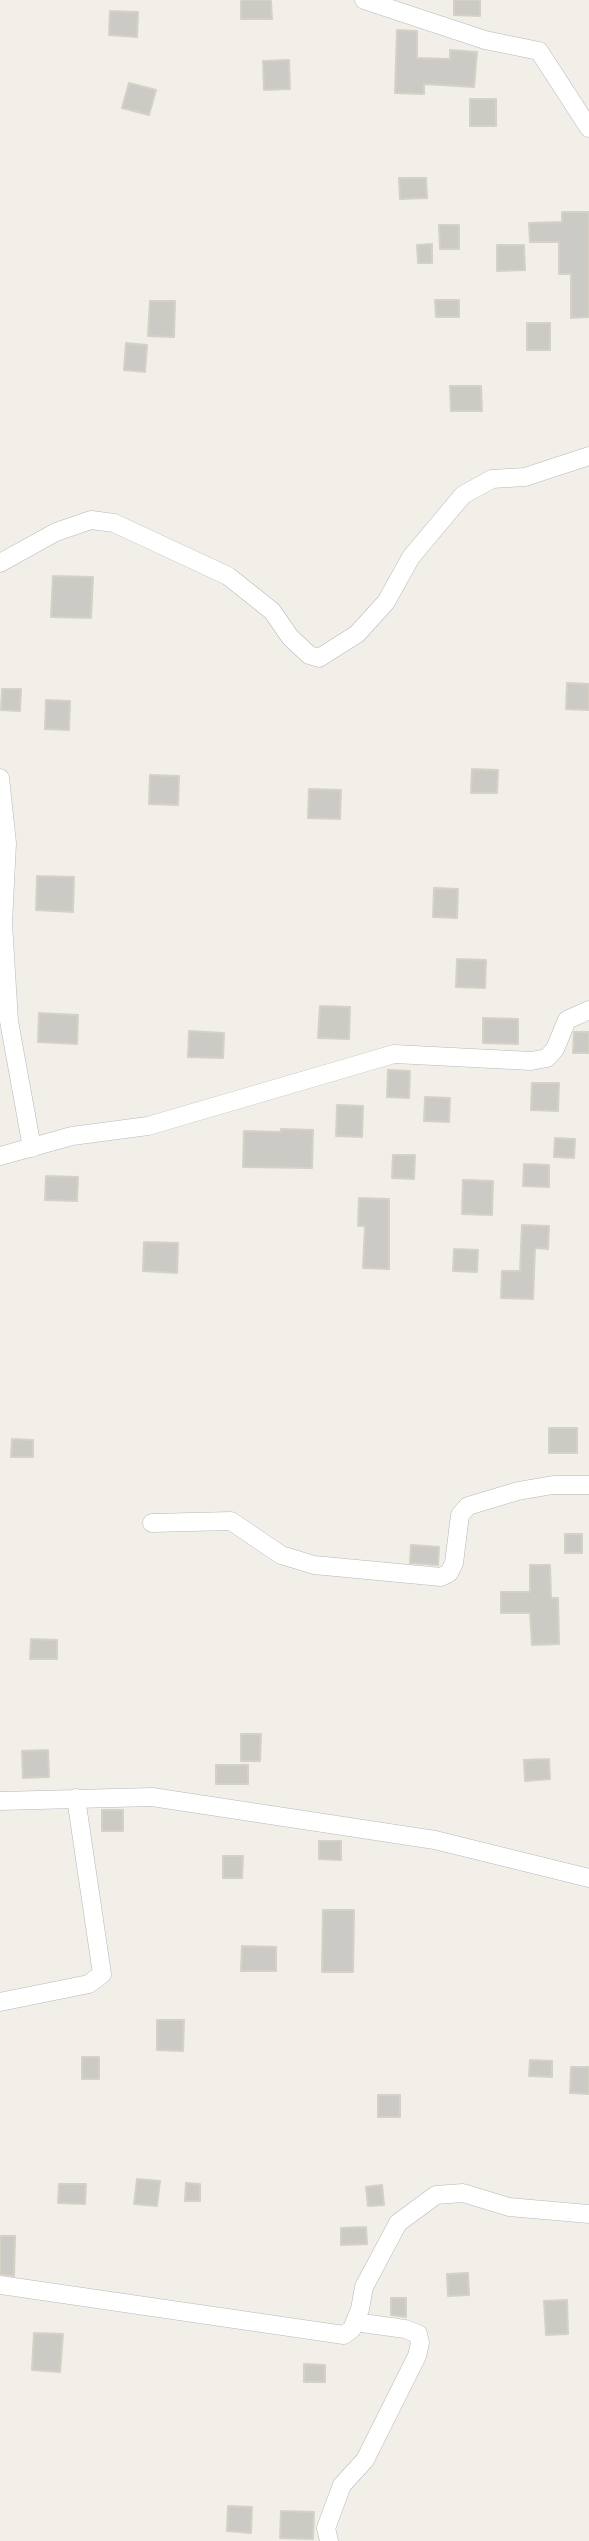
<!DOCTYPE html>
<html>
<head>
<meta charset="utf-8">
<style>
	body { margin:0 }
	canvas { display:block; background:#f1efe8 }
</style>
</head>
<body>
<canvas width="589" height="2541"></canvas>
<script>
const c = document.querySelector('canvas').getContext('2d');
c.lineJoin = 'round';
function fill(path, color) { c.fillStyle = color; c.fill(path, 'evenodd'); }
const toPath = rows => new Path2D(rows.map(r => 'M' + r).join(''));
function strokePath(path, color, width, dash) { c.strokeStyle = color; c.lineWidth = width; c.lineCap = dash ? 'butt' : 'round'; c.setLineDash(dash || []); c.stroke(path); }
const building = toPath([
	[241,0,271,0,272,19,241,19,241,0],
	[454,0,480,0,480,16,454,15,454,0],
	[110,11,138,12,137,37,109,35,110,11],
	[397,30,417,31,417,58,450,59,450,50,477,52,474,87,424,84,424,94,395,93,397,30],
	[289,60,290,89,264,90,263,61,289,60],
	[129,83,156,90,149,115,122,108,129,83],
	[470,99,496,99,496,126,470,126,470,99],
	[399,178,426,178,427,198,400,199,399,178],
	[562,212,589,212,589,317,571,318,571,274,559,274,559,242,530,242,529,223,562,222,562,212],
	[439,225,459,225,459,249,440,249,439,225],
	[432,244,432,263,418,263,417,245,432,244],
	[497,245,524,245,525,270,497,271,497,245],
	[435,300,459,300,459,317,436,317,435,300],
	[150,301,175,301,174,337,148,336,150,301],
	[527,323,550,323,550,350,527,350,527,323],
	[126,343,147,345,145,372,124,370,126,343],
	[450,386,481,386,482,411,451,411,450,386],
	[53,576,93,577,91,618,51,617,53,576],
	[567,683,589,684,589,710,566,709,567,683],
	[2,689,21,689,20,711,1,710,2,689],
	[46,700,70,701,69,730,45,729,46,700],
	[472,769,498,770,497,793,471,793,472,769],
	[150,775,179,776,178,805,149,804,150,775],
	[309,789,341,790,340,819,308,818,309,789],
	[37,876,74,877,73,912,36,910,37,876],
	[434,888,458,889,457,918,433,917,434,888],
	[457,959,486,960,485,988,456,987,457,959],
	[320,1006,350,1007,349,1039,318,1038,320,1006],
	[39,1013,78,1015,77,1044,38,1042,39,1013],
	[483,1018,518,1019,518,1044,483,1043,483,1018],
	[189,1031,224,1033,223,1058,188,1057,189,1031],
	[574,1032,589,1032,589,1053,573,1053,574,1032],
	[388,1070,410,1071,409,1098,387,1097,388,1070],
	[532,1083,559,1083,558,1111,531,1110,532,1083],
	[425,1097,450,1098,449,1122,424,1121,425,1097],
	[337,1105,363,1106,362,1137,336,1136,337,1105],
	[281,1129,313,1130,312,1168,243,1167,244,1131,281,1132,281,1129],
	[555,1138,575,1139,574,1158,554,1157,555,1138],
	[393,1155,415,1155,414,1179,392,1178,393,1155],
	[524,1164,549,1165,549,1187,523,1186,524,1164],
	[46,1176,78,1177,77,1201,45,1200,46,1176],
	[463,1180,493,1181,492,1215,462,1214,463,1180],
	[359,1198,389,1199,389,1269,363,1268,365,1226,358,1226,359,1198],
	[522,1225,549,1226,548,1249,535,1248,533,1299,501,1298,502,1271,520,1271,522,1225],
	[144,1242,178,1243,177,1273,143,1271,144,1242],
	[454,1249,478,1250,477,1272,453,1271,454,1249],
	[549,1428,577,1428,577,1453,549,1453,549,1428],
	[12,1439,33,1440,33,1457,11,1457,12,1439],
	[565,1534,582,1534,582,1553,565,1553,565,1534],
	[411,1545,439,1547,438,1565,410,1563,411,1545],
	[530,1565,550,1565,551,1598,558,1598,559,1644,532,1645,530,1613,501,1613,501,1592,530,1592,530,1565],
	[31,1639,57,1640,57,1659,30,1659,31,1639],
	[241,1734,261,1734,260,1761,241,1761,241,1734],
	[48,1750,49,1777,23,1778,22,1751,48,1750],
	[549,1759,550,1779,525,1781,524,1760,549,1759],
	[216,1765,248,1765,248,1784,216,1784,216,1765],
	[102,1810,123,1810,123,1831,102,1831,102,1810],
	[319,1841,341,1841,341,1860,319,1859,319,1841],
	[223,1856,243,1856,242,1878,223,1878,223,1856],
	[323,1910,354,1910,353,1972,322,1972,323,1910],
	[242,1946,276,1947,276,1971,241,1971,242,1946],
	[157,2020,184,2020,183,2051,157,2050,157,2020],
	[82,2057,99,2057,99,2079,82,2079,82,2057],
	[530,2060,552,2061,552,2077,529,2076,530,2060],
	[571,2067,589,2067,589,2094,570,2093,571,2067],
	[378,2095,400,2095,400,2117,378,2117,378,2095],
	[137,2179,160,2181,157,2206,134,2204,137,2179],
	[186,2183,200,2184,200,2201,185,2201,186,2183],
	[59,2184,86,2184,85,2204,58,2203,59,2184],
	[382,2185,384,2205,368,2206,366,2187,382,2185],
	[366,2227,367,2244,341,2245,341,2228,366,2227],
	[0,2236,15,2236,14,2276,0,2274,0,2236],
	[468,2273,469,2295,448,2296,447,2274,468,2273],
	[391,2298,406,2298,406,2317,391,2315,391,2298],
	[567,2300,568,2334,546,2335,544,2301,567,2300],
	[34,2333,63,2334,60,2372,32,2370,34,2333],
	[304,2364,325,2365,325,2382,304,2382,304,2364],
	[228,2506,252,2507,251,2533,227,2531,228,2506],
	[281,2511,314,2512,313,2539,280,2538,281,2511]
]);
fill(building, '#cccac5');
strokePath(building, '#d6d1c6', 2);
const minor = toPath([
	[364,0,485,40,539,51,589,128],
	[0,563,56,532,91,520,114,523,228,576,272,611,290,637,309,655,319,658,357,634,386,602,411,557,463,495,492,479,525,477,589,456],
	[0,778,7,843,3,923,9,1021,32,1148],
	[0,1156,72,1136,148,1126,394,1054,531,1061,547,1058,555,1049,567,1020,589,1010],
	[152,1523,231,1521,281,1555,314,1565,441,1577,449,1573,454,1563,460,1515,468,1506,518,1491,553,1485,589,1485],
	[0,1801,152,1797,435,1840,589,1878],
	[0,2002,89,1984,102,1974,76,1798],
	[0,2285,344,2335,352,2329,360,2309,364,2287,398,2223,436,2195,463,2193,509,2207,589,2214],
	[329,2541,326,2528,342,2485,365,2460,417,2356,420,2343,418,2334,405,2329,355,2322]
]);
strokePath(minor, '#b5b8bc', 19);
strokePath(minor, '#fff', 18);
</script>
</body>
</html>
